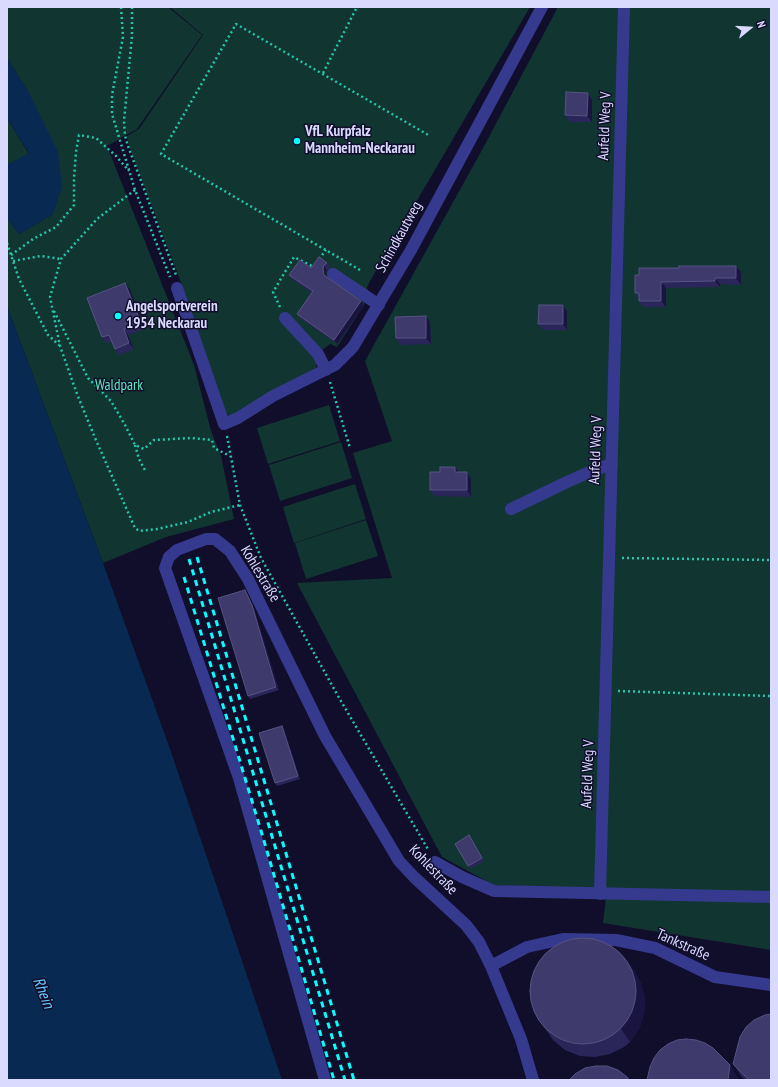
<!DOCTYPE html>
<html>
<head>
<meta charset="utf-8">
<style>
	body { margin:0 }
	#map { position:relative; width:778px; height:1087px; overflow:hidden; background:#110e2b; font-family:"PT Sans Narrow",sans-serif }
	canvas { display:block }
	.frame { position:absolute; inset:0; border:8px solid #dad9ff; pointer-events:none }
	.north { position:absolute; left:730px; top:8px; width:40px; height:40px; -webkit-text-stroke:3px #110e2b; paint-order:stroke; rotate:72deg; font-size:11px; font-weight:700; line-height:16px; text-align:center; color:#dad9ff }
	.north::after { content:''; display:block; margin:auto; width:14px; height:18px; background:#dad9ff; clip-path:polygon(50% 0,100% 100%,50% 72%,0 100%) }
</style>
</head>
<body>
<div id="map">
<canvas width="778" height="1087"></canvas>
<div class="frame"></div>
<div class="north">N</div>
</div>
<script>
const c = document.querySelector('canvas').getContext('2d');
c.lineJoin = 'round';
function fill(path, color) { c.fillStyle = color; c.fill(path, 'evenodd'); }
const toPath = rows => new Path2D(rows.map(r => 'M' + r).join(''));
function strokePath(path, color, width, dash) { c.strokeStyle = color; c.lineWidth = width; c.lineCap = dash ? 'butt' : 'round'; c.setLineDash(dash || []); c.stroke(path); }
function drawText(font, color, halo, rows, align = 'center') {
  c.font = font + ' "PT Sans Narrow",sans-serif'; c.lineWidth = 3; c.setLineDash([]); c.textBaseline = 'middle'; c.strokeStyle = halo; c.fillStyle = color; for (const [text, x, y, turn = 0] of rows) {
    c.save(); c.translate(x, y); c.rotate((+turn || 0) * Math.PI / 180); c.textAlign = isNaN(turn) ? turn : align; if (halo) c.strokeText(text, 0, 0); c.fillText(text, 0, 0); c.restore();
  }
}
fill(toPath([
	[7,7,168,7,202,35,137,129,107,146,194,365,211,431,221,456,234,519,166,537,103,563,7,306,7,218,19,234,53,214,28,91,7,58],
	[170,7,530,7,370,281,367,287,368,293,364,305,337,347,330,344,316,355,316,368,297,380,284,384,284,385,234,415,229,416,224,412,182,285,129,146,127,136,139,129,203,35],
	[558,7,771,7,771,950,603,923,607,889,494,885,442,857,297,583,392,578,353,453,392,441,365,361,482,150],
	[7,118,29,154,7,165],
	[329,405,340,441,268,464,257,428],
	[341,442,352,478,280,501,269,465],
	[355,484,366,519,294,543,283,507],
	[366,520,378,556,306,579,295,543]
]), '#113631');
fill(toPath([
	[7,58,28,91,58,152,62,187,53,214,19,234,7,218,7,165,29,153,7,118],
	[7,306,103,563,170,749,235,940,282,1080,7,1080]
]), '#082951');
strokePath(toPath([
	[121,7,123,37,112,95,112,114,135,190,170,277],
	[132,7,132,35,124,121,125,136,128,146,176,275],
	[323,73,357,7],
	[135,190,97,219,61,259,50,297,60,346,77,394,95,438,135,528,139,531,157,529,188,522,211,512,240,505],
	[7,243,19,279,48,335,59,345],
	[11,255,33,239,56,227,74,205,74,178,76,152,79,135,96,138,116,156,129,171],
	[319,259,326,250],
	[13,261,41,256,61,259],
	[360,270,161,154,236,24,430,136],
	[280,307,273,292,294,257,314,267],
	[54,311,88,378,111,401,125,425,135,445,144,449,154,440,191,438,212,440,214,448,230,456],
	[330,382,350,448],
	[227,436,240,505,261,558,338,696,429,851],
	[135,445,139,459,146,472],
	[622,558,771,560],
	[618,691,771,696]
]), '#25c7ae', 2.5, [2, 3]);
strokePath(toPath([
	[333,274,379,305],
	[177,288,224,424,238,418,273,396,335,365,353,347,411,250,542,7],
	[285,318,318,354,326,370],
	[511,509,567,482,594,470,612,464],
	[435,862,462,877,494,891,771,897],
	[600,894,624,7],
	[491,966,527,947,563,939,616,940,655,948,715,977,771,985],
	[325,1080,239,778,165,568,169,557,177,550,206,539,215,539,230,551,248,579,325,736,399,861,414,877,466,925,479,942,491,966,521,1039,533,1080]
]), '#353a8f', 12);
strokePath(toPath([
	[197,557,354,1080],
	[189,559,345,1080],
	[184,577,262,834,334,1080]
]), '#05feff', 3, [6, 5]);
fill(toPath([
	[588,93,592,100,592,122,570,122,565,115],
	[327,263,330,267,327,270,326,273,326,276,364,305,337,344,300,318,297,314,312,293,292,279,289,275],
	[741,272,741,285,720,284,720,287,666,288,666,307,643,307,639,301,639,299,635,293,639,275],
	[130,289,145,329,128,335,134,349,119,355,115,349,112,341,106,343,102,337],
	[567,311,567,330,543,330,538,324],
	[430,322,431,344,400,345,396,338],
	[455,467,459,472,467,472,471,479,471,497,434,496,430,490,440,472],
	[247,594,254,609,279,690,250,699,248,696],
	[282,726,284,729,300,779,277,786,275,783],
	[471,838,484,861,470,869,468,866],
	[634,970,641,984,645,999,644,1014,639,1029,630,1042,624,1047,610,1054,595,1057,580,1056,565,1050,553,1040,536,1015],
	[733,1064,771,1080,745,1080,741,1076]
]), '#2b265a');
fill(toPath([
	[588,93,592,100,592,122,587,116],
	[324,265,327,270,326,273,327,279,324,275,323,269],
	[736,266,741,272,741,285,736,278],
	[715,278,720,284,720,287,715,281],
	[661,282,666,288,666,307,661,301],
	[125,283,130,289,145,329,141,323],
	[361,301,364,305,337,344,334,340],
	[563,305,567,311,567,330,563,324],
	[426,316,430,322,431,344,426,338],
	[124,329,128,335,134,349,129,343],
	[455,467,460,474,455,472],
	[467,472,471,479,471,497,467,490],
	[245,590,254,609,279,690,276,687],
	[282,726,284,729,300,779,298,776],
	[625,958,634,970,641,984,645,999,644,1014,639,1029,630,1042,621,1029],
	[730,1065,738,1078,738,1080,728,1080]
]), '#191540');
const building = toPath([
	[566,92,588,93,587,116,565,115,566,92],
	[319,257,327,263,324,265,323,269,324,275,361,301,334,340,297,314,313,291,289,275,300,260,311,268,319,257],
	[679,266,736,266,736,278,715,278,715,281,661,282,661,301,639,301,639,293,635,293,635,275,639,275,639,268,679,268,679,266],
	[125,283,141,323,124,329,129,343,115,349,109,335,102,337,87,298,125,283],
	[539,305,563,305,563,324,538,324,539,305],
	[426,316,426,338,396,338,395,317,426,316],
	[440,467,455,467,455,472,467,472,467,490,430,490,430,472,440,472,440,467],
	[245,590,252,605,276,687,248,696,218,598,245,590],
	[282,726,298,776,275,783,259,733,282,726],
	[469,835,482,858,468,866,455,844,469,835],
	'530 991a53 53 0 1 1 106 0a53 53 0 1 1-106 0Z',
	[771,1014,771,1080,749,1080,733,1064,740,1037,746,1027,754,1020,765,1015,771,1014],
	[686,1039,696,1040,705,1043,713,1048,730,1065,728,1080,647,1080,650,1067,654,1058,660,1050,668,1044,677,1040,686,1039],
	[596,1066,607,1066,618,1070,627,1077,629,1080,569,1080,575,1074,585,1068,596,1066]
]);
fill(building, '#3e3a6c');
strokePath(building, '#565383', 1);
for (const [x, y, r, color] of [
	[297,141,4,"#05feff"],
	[118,316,4,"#05feff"]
]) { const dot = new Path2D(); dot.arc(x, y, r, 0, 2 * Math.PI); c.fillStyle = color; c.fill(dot); strokePath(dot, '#110e2b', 1.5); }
drawText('15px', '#dad9ff', '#110e2b', [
	["Aufeld Weg V",605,126,-88],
	["Schindkautweg",399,237,-61],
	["Aufeld Weg V",596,450,-88],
	["Kohlestraße",260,574,59],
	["Aufeld Weg V",588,774,-88],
	["Kohlestraße",433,870,46],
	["Tankstraße",683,945,24]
]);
drawText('bold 15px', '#dad9ff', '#110e2b', [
	["VfL Kurpfalz",305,132],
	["Mannheim-Neckarau",305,149],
	["Angelsportverein",126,307],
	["1954 Neckarau",126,324]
], 'left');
drawText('15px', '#59ebb9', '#110e2b', [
	["Waldpark",119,386]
]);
drawText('italic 16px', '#67c7ff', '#110e2b', [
	["Rhein",43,993,68]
]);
</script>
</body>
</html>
